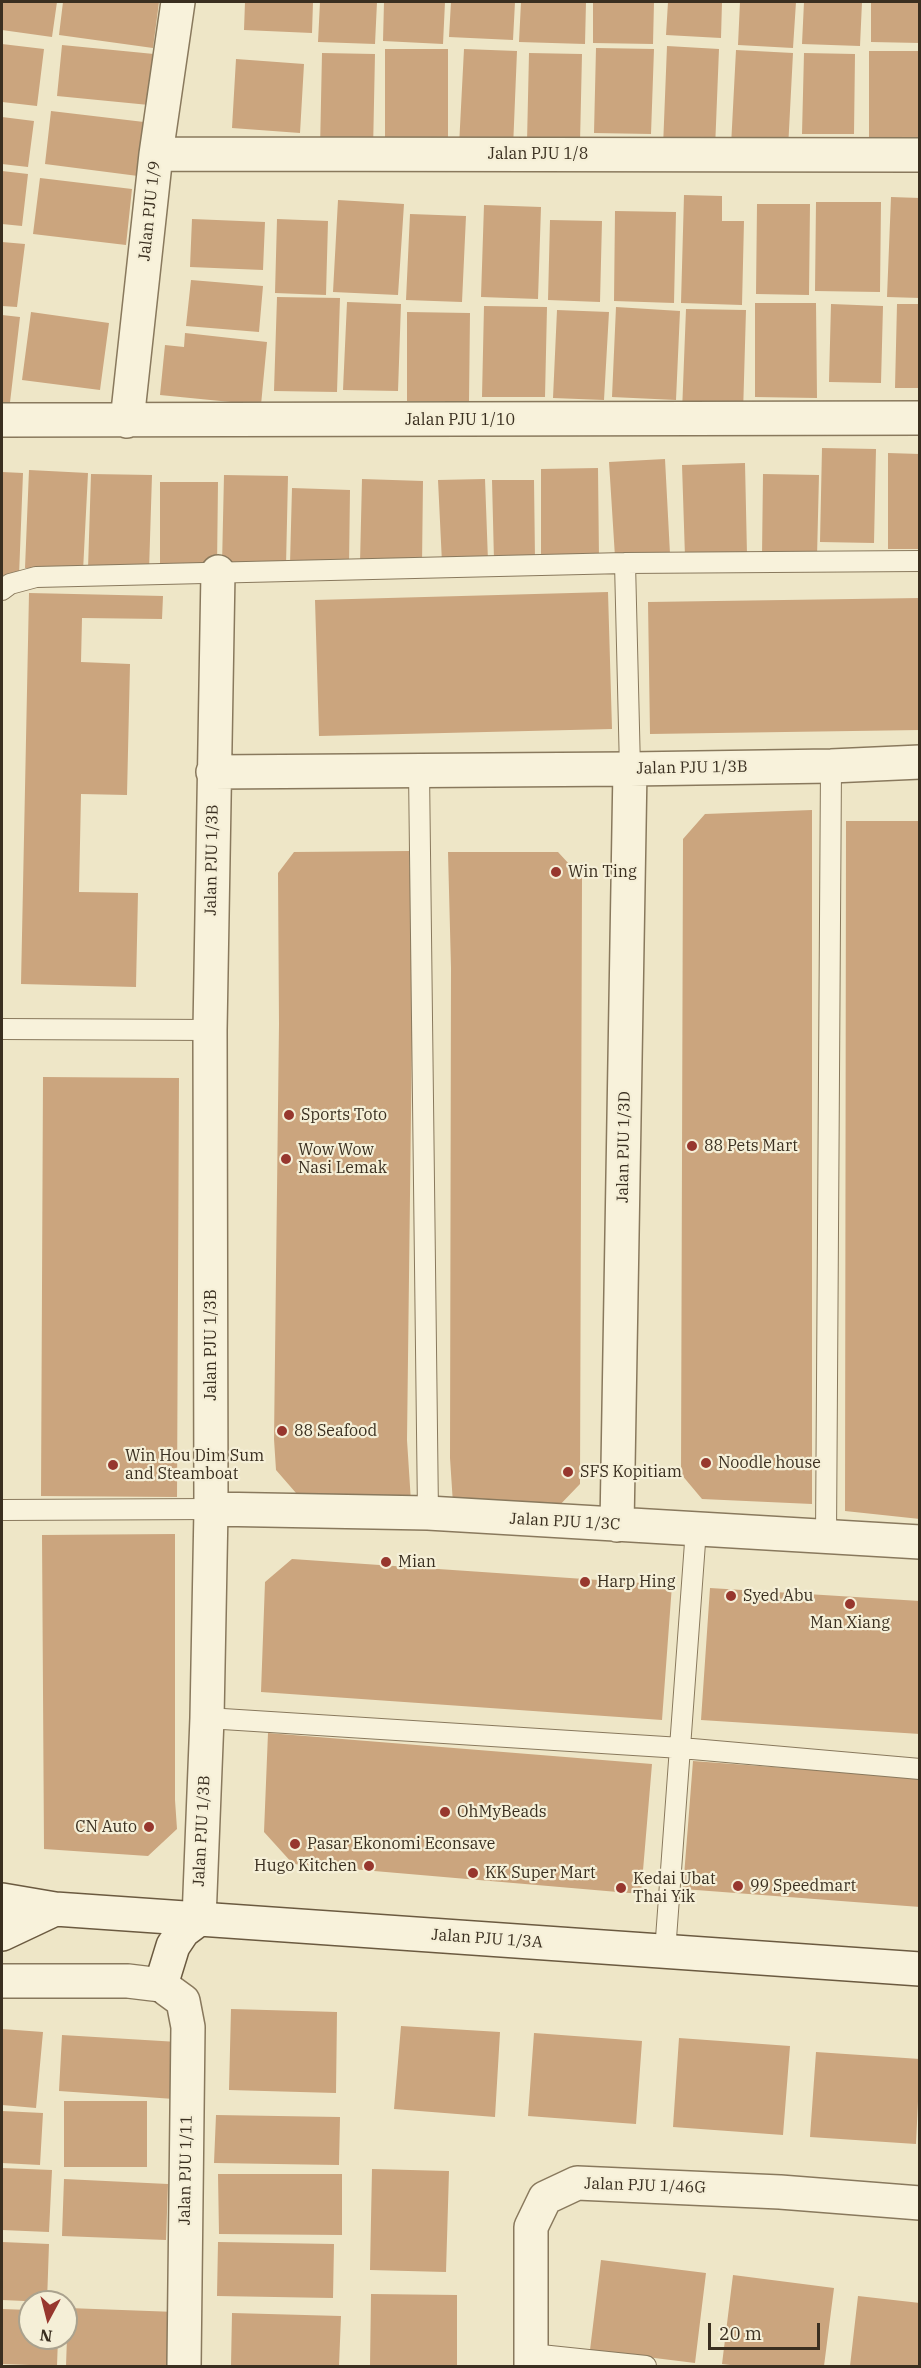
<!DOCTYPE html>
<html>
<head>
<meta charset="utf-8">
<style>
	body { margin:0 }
	#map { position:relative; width:921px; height:2368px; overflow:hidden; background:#eee6c7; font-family:"IBM Plex Serif",serif }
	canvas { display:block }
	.frame { position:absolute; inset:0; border:3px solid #3a2f20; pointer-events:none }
	.north { position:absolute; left:18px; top:2290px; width:60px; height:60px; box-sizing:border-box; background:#f5efd7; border:2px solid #aaa28e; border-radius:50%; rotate:187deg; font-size:16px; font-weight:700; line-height:24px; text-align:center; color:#3a2f20 }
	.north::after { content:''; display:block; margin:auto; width:21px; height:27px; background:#97372e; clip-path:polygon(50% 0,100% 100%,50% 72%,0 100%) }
	.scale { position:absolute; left:708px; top:2323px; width:112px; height:27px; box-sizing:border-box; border:3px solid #3a2f20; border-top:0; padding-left:8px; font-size:18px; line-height:21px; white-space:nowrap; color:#3a2f20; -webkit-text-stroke:4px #f5efd7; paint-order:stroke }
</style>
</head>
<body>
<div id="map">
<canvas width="921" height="2368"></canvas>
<div class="frame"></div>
<div class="north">N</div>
<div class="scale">20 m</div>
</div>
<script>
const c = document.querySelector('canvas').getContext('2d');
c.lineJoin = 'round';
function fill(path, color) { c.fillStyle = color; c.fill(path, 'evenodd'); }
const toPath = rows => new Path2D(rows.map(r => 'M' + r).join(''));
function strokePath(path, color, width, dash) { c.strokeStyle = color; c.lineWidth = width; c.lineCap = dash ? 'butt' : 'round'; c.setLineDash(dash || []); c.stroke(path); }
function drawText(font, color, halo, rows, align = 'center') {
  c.font = font + ' "IBM Plex Serif",serif'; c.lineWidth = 4.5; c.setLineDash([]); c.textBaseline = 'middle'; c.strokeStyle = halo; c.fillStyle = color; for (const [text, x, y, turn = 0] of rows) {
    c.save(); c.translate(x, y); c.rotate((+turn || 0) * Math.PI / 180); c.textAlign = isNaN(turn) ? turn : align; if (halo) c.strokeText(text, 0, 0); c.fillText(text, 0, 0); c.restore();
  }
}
fill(toPath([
	[2,2,57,2,52,37,2,30],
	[63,2,159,2,153,48,59,35],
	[245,2,313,2,312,33,244,30],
	[320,2,377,2,375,44,318,42],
	[384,2,445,2,443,44,383,41],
	[451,2,515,2,513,40,449,37],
	[521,2,586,2,585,44,519,42],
	[593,2,654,2,653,44,593,43],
	[668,2,722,2,721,38,666,35],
	[740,2,796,2,793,48,738,45],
	[804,2,862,2,860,46,802,44],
	[871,2,920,2,920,43,871,42],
	[2,44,44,49,37,106,2,102],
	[62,45,154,54,149,105,57,96],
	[667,46,719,49,715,149,663,147],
	[596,48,654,49,651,134,594,133],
	[385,49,448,49,448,149,385,148],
	[464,49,517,51,513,148,459,146],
	[736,50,793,53,788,149,731,146],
	[869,51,920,51,920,139,869,139],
	[322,53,375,54,373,151,320,150],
	[529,53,582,54,580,143,527,142],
	[804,53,855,54,854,134,802,134],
	[236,59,304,64,300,133,232,128],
	[51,111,144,122,138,176,45,164],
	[2,117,34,121,28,167,2,164],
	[2,171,28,174,22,226,2,224],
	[40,178,132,189,126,245,33,234],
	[684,195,722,196,722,221,744,221,742,305,681,303],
	[891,197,920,198,920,298,887,297],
	[338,200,404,204,398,295,333,292],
	[816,202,881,202,880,292,815,291],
	[757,204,810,204,809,295,756,294],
	[484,205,541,207,538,299,481,297],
	[615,211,676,212,674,303,614,301],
	[410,214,466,216,462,302,406,300],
	[192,219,265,222,263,270,190,267],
	[277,219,328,221,326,295,275,293],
	[550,220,602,221,600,302,548,300],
	[2,242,25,244,17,307,2,306],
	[191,280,263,286,259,332,186,326],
	[277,297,340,298,337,392,274,391],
	[347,302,401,304,398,391,343,390],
	[755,303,816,303,817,398,755,397],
	[831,304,883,306,881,383,829,382],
	[897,304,920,304,920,388,895,388],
	[484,306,547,307,545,397,482,397],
	[616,307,680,311,676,400,612,397],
	[686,309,746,310,743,414,682,412],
	[557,310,609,312,604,400,553,398],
	[31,312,109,323,100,390,22,380],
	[407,312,470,313,469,401,407,401],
	[2,315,20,317,9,411,2,411],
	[185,333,267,342,261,405,160,395,165,345,184,347],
	[822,448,876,449,874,543,820,542],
	[888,453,920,454,920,549,888,549],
	[665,459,670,554,615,557,609,462],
	[745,463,747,555,685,557,682,465],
	[598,468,599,559,541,559,541,469],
	[29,470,88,473,83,571,25,568],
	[2,472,23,473,19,576,2,575],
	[91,474,152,475,149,571,88,569],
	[763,474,819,475,817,557,762,556],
	[224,475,288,476,286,566,222,565],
	[362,479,423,481,422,565,360,563],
	[485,479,488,561,442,563,438,480],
	[492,480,534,480,535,560,494,561],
	[160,482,218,482,217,568,160,568],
	[292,488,350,490,349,566,290,564],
	[608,592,612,729,319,736,315,600],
	[29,593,163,596,162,619,82,618,81,662,130,664,127,795,81,794,79,892,138,893,136,987,21,984],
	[920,598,920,730,650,734,648,602],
	[812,810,812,1504,702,1499,681,1474,683,839,705,814],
	[846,821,920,821,920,1519,845,1511],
	[409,851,413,950,407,1440,411,1502,296,1493,276,1470,274,1439,279,1024,278,873,294,852],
	[448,852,558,852,582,878,580,1484,554,1511,453,1504,450,1458,451,968],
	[43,1077,179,1078,177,1497,41,1496],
	[175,1534,175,1800,177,1829,148,1856,44,1849,42,1535],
	[292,1559,672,1585,662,1720,261,1692,265,1582],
	[710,1588,920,1601,920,1734,701,1720],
	[268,1733,652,1764,641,1894,293,1864,264,1832],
	[693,1761,920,1778,920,1907,683,1889],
	[231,2009,337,2012,336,2093,229,2090],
	[401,2026,500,2032,495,2117,394,2109],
	[2,2029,43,2032,36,2108,2,2105],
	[534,2033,642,2041,636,2124,528,2116],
	[62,2035,178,2042,174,2099,59,2091],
	[679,2038,790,2046,783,2135,673,2127],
	[816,2052,920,2059,916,2144,810,2137],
	[64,2101,147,2101,147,2167,64,2167],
	[2,2111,43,2113,40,2165,2,2163],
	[216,2115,340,2117,339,2165,214,2163],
	[2,2168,52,2170,49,2232,2,2230],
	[372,2169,449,2171,446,2272,370,2270],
	[218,2174,342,2174,342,2235,219,2234],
	[64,2179,168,2184,166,2240,62,2236],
	[2,2242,49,2244,47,2302,2,2300],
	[218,2242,334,2244,333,2298,217,2296],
	[601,2260,706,2273,695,2363,590,2350],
	[733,2275,834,2288,824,2366,739,2366,722,2364],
	[371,2294,457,2295,457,2366,370,2366],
	[858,2296,920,2303,920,2366,850,2366],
	[68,2308,176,2312,175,2366,66,2366],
	[2,2309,30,2310,30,2338,58,2338,57,2366,2,2364],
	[232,2313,341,2316,339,2366,231,2366]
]), '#cba57e');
const service = toPath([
	[625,563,630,769],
	[2,590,10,584,36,577,625,563,920,561],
	[419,770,428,1513],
	[2,1029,210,1030],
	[2,1510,211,1509],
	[826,1537,831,766],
	[207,1718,681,1748,920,1769],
	[665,1952,696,1529],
	[531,2354,646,2366]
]);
const minor = toPath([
	[156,154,920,155],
	[2,420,920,418],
	[127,421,156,154,178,2],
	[213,772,630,769,831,766,920,762],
	[211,1509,428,1513,920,1542],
	[617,1525,630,769],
	[199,1919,207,1718,211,1509,210,1030,218,572],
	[2,1981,128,1981,161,1985,183,2001,188,2027,184,2366],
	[531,2366,531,2227,545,2198,577,2183,780,2192,920,2203]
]);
const secondary = toPath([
	[2,1900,55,1909,920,1969],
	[2,1934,55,1909],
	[161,1985,173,1946,183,1931,199,1919]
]);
strokePath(service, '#89795d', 22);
strokePath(minor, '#89795d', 36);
strokePath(secondary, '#6b5a40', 36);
strokePath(service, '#f8f2db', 20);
strokePath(minor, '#f8f2db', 33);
strokePath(secondary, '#f8f2db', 33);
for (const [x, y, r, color] of [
	[556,872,6,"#97372e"],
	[289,1115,6,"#97372e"],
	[692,1146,6,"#97372e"],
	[286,1159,6,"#97372e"],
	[282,1431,6,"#97372e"],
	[706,1463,6,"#97372e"],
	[113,1465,6,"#97372e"],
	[568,1472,6,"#97372e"],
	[386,1562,6,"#97372e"],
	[585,1582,6,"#97372e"],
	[731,1596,6,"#97372e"],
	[850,1604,6,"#97372e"],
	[445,1812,6,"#97372e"],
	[149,1827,6,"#97372e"],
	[295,1844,6,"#97372e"],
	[369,1866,6,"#97372e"],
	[473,1873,6,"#97372e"],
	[738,1886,6,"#97372e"],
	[621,1888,6,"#97372e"]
]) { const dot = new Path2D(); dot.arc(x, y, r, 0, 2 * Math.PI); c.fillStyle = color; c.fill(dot); strokePath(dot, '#f5efd7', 2); }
drawText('16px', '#3a2f20', '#f5efd7', [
	["Jalan PJU 1/8",538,154],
	["Jalan PJU 1/9",150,211,-84],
	["Jalan PJU 1/10",460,420],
	["Jalan PJU 1/3B",692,768,-1],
	["Jalan PJU 1/3B",212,860,-89],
	["Jalan PJU 1/3D",624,1147,-89],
	["Jalan PJU 1/3B",211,1345,-90],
	["Jalan PJU 1/3C",565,1522,3],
	["Jalan PJU 1/3B",202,1831,-87],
	["Jalan PJU 1/3A",487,1939,4],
	["Jalan PJU 1/11",186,2170,-89],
	["Jalan PJU 1/46G",645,2186,2]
]);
drawText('16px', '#3a2f20', '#f5efd7', [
	["Win Ting",568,872],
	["Sports Toto",301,1115],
	["88 Pets Mart",704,1146],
	["Wow Wow",298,1150],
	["Nasi Lemak",298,1168],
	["88 Seafood",294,1431],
	["Win Hou Dim Sum",125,1456],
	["and Steamboat",125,1474],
	["Noodle house",718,1463],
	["SFS Kopitiam",580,1472],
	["Mian",398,1562],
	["Harp Hing",597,1582],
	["Syed Abu",743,1596],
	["Man Xiang",850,1623,"center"],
	["OhMyBeads",457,1812],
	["CN Auto",137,1827,"right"],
	["Pasar Ekonomi Econsave",307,1844],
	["Hugo Kitchen",357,1866,"right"],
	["KK Super Mart",485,1873],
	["Kedai Ubat",633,1879],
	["Thai Yik",633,1897],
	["99 Speedmart",750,1886]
], 'left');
</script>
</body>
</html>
